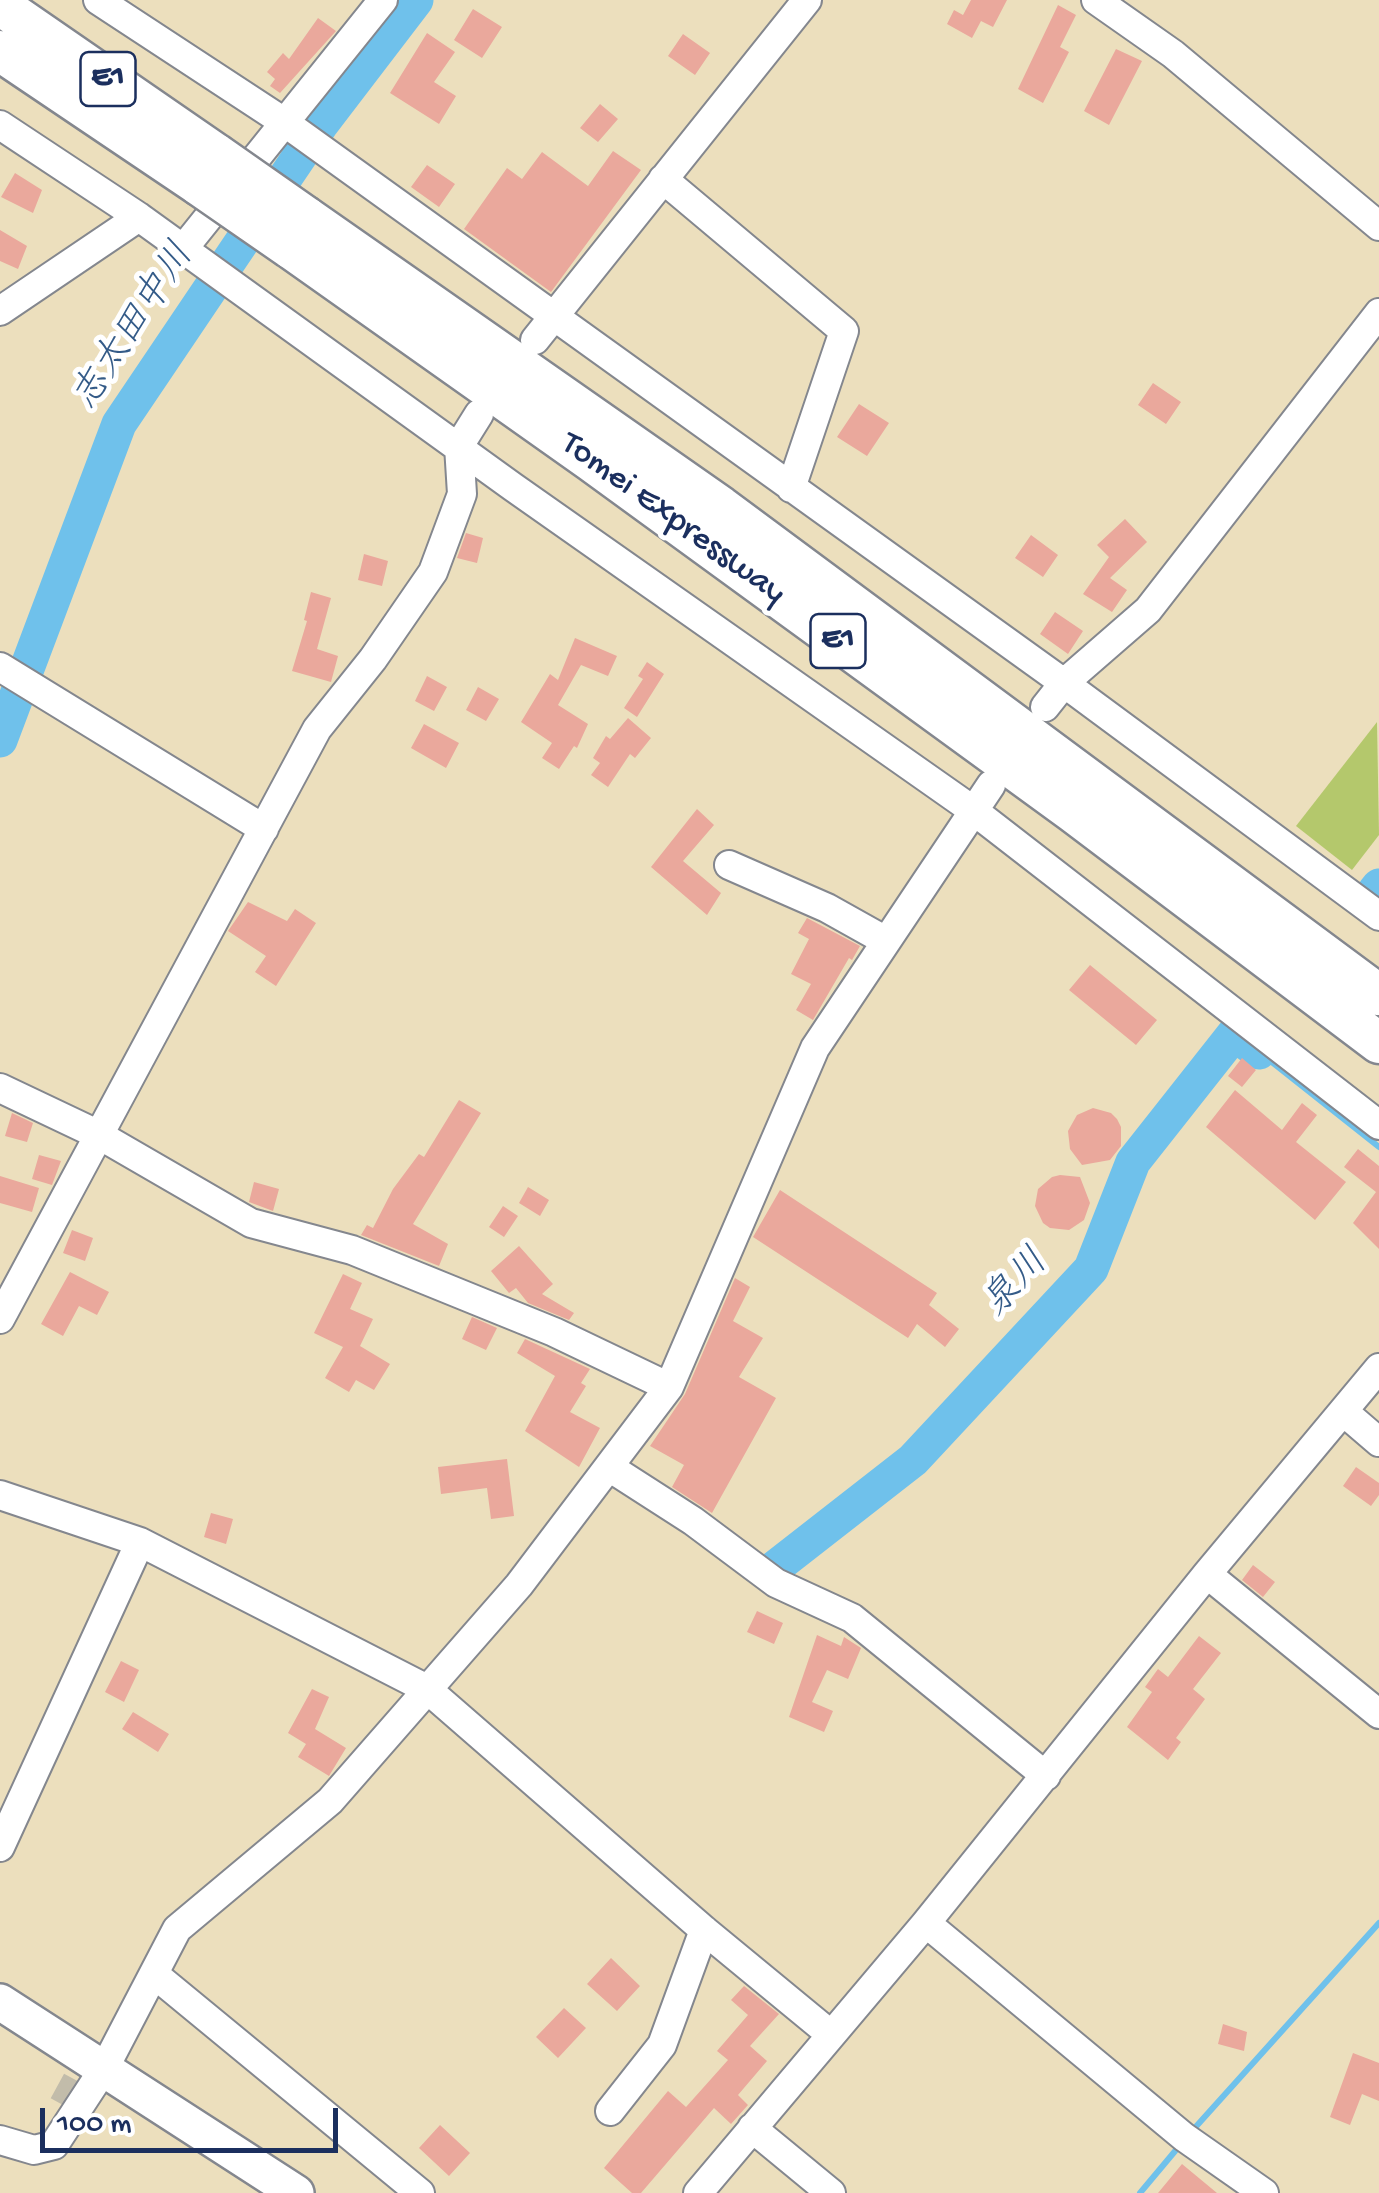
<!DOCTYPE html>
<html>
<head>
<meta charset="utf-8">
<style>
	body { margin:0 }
	#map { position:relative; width:1379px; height:2193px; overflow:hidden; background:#ecdfbd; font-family:"Gochi Hand",sans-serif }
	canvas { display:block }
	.scale { position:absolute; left:40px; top:2108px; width:298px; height:45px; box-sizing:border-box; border:5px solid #1b2f5e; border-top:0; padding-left:12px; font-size:30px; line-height:35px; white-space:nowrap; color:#1b2f5e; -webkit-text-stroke:8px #fff; paint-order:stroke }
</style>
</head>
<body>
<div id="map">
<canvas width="1379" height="2193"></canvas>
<div class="scale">100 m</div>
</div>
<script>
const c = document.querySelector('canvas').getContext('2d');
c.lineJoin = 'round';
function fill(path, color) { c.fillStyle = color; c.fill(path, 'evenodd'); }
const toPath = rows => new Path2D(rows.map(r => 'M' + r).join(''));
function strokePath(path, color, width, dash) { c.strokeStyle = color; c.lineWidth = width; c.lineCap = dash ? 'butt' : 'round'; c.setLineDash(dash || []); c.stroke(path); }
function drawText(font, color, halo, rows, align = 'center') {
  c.font = font + ' "Gochi Hand","Klee One",sans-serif'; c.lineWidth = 10; c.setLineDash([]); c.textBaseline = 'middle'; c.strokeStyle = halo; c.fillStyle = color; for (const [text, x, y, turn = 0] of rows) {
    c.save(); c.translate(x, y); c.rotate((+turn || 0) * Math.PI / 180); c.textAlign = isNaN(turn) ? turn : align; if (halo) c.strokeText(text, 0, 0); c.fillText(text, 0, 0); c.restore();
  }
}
fill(toPath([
	[1377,722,1379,835,1352,870,1296,826]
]), '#b4c86c');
strokePath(toPath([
	[1259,1052,1379,1147],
	[1192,2131,1379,1923],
	[1140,2193,1181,2144]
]), '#6fc1eb', 6);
strokePath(toPath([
	[0,740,119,424,322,123,416,0],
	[1375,891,1379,886],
	[772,1570,913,1460,1091,1269,1133,1162,1234,1034,1259,1052,1264,1045]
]), '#6fc1eb', 35);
fill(toPath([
	[971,0,1007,0,993,27,981,21,972,38,947,24,954,10,963,15],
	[1058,5,1076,15,1060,47,1069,52,1043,103,1018,89],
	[473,9,502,27,482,58,454,40],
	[318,18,336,31,280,93,270,86,275,79,267,72,283,53,289,59],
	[427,33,455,52,434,82,456,96,439,124,390,93],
	[683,34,710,53,695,75,668,56],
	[1116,49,1142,61,1109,125,1084,111],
	[600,104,618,119,598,142,580,128],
	[613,151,641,170,551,292,464,229,507,168,522,179,542,152,588,186],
	[427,165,455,184,439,207,411,187],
	[15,173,42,190,33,213,1,197],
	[0,230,27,246,18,269,0,261],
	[1153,383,1181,402,1166,424,1138,405],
	[859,404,889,423,867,456,837,437],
	[1125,519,1147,542,1110,578,1127,590,1112,612,1083,594,1109,557,1097,545],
	[466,533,483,538,477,563,457,558],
	[1031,535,1058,555,1043,577,1015,558],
	[364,554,388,561,382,586,358,580],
	[311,592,331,598,317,649,338,656,331,682,292,671,307,621,304,620],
	[1055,612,1083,631,1068,654,1040,634],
	[575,638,617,656,608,676,581,665,558,705,588,724,577,748,574,746,559,769,542,758,552,743,521,722,550,674,558,680],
	[647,662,664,674,637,717,624,708,643,679,638,676],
	[427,676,447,687,434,711,415,701],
	[478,687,499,699,486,721,466,710],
	[628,718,651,738,635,758,630,754,608,787,591,775,600,763,593,758,606,736,610,739],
	[424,724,459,743,446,768,411,748],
	[697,809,714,825,683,861,721,893,707,915,651,867],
	[248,902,287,921,295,909,316,923,276,986,255,972,266,956,228,931],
	[807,918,860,946,852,960,849,958,813,1020,796,1010,811,984,791,974,809,939,798,933],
	[1090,965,1157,1020,1136,1045,1069,990],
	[1242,1058,1256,1070,1242,1087,1228,1076],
	[1235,1090,1282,1130,1302,1103,1317,1115,1296,1142,1346,1182,1315,1220,1206,1127],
	[459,1100,481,1113,413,1224,448,1244,439,1266,361,1235,367,1225,373,1228,393,1189,419,1154,424,1157],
	[1093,1108,1111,1113,1117,1119,1121,1127,1121,1146,1110,1160,1082,1165,1070,1149,1068,1131,1077,1115],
	[12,1113,33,1123,27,1142,5,1136],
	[1358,1149,1379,1166,1379,1249,1353,1223,1376,1192,1344,1167],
	[39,1155,61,1161,52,1185,32,1179],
	[1060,1175,1080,1177,1090,1203,1084,1220,1069,1230,1050,1228,1043,1223,1035,1206,1038,1189,1052,1177],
	[0,1176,39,1188,32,1212,0,1203],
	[254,1182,279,1189,273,1211,249,1202],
	[528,1187,549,1200,540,1216,519,1203],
	[780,1190,937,1293,929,1305,959,1329,945,1347,917,1324,908,1338,753,1237],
	[503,1206,518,1216,504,1237,489,1227],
	[72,1230,93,1238,85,1261,63,1253],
	[519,1246,553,1284,542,1294,574,1313,569,1320,528,1303,516,1288,509,1293,491,1271],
	[70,1272,109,1292,97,1315,79,1306,63,1336,41,1324],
	[343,1274,362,1283,350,1309,373,1319,360,1346,390,1364,374,1390,356,1380,349,1392,325,1378,343,1347,314,1333],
	[735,1278,750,1287,733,1321,763,1338,739,1377,776,1398,712,1513,672,1487,684,1465,650,1446,685,1394],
	[472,1317,497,1328,486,1350,462,1339],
	[525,1339,590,1369,581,1383,586,1386,570,1412,600,1428,579,1467,525,1431,555,1376,517,1353],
	[507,1459,514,1516,491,1519,487,1488,441,1494,438,1467],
	[1356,1467,1379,1483,1379,1495,1371,1506,1343,1486],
	[211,1513,233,1519,226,1544,204,1537],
	[1253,1565,1275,1582,1263,1597,1242,1580],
	[757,1611,783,1623,774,1644,747,1632],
	[817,1635,841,1646,844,1637,861,1648,848,1679,827,1670,812,1702,833,1711,824,1732,789,1717],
	[1199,1636,1221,1653,1193,1689,1205,1699,1176,1738,1181,1742,1168,1760,1127,1727,1152,1692,1145,1687,1158,1669,1168,1677],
	[121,1661,139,1670,124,1702,105,1692],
	[312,1689,329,1697,315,1729,346,1748,329,1776,298,1757,306,1744,288,1733],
	[133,1712,169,1734,158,1752,122,1729],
	[611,1958,640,1986,617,2011,587,1984],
	[744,1986,779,2014,750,2046,767,2061,738,2095,748,2105,731,2124,714,2108,641,2193,632,2193,604,2168,668,2091,686,2107,728,2060,717,2051,748,2015,731,2000],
	[564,2008,586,2028,558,2058,536,2037],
	[1223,2024,1247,2032,1244,2051,1218,2044],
	[1353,2053,1379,2063,1379,2101,1362,2094,1350,2125,1330,2117],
	[440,2125,470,2153,449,2176,419,2148],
	[1182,2164,1217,2193,1158,2193]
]), '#eaa89c');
strokePath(toPath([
	[63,2105,101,2035]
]), '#c2bcaa', 28, [28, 14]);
const minor = toPath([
	[98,0,284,122,1064,683,1379,916],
	[1096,0,1173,54,1379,226],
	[0,125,139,217,513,487,974,811,1379,1125],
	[663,179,844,331,791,488],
	[183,249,383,0],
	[0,311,139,217],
	[535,340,807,0],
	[0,667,264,829],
	[1045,707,1064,683,1148,610,1379,313],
	[729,865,827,908,886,941],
	[0,1088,99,1135,251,1223,352,1250,554,1332,669,1387],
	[0,1319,317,729,373,659,433,572,462,494,459,446,479,414],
	[1344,1412,1379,1442],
	[609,1467,693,1521,776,1583,852,1618,1046,1776],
	[0,1495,140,1542,427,1689,704,1930,829,2033],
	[1207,1574,1379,1714],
	[0,1847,140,1542],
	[926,1923,1184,2137,1264,2193],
	[154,1974,420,2193],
	[610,2111,662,2045,704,1930],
	[752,2128,831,2193],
	[0,2140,34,2150,54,2145,105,2067,177,1929,330,1801,519,1585,669,1387,815,1048,991,785],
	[698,2193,926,1923,1207,1574,1379,1368]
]);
const major = toPath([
	[0,2002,296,2193]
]);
const highway = toPath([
	[0,5,216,154],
	[0,51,199,185],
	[306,217,721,507,1379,995],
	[290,248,591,461,1073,812,1379,1043]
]);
strokePath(minor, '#84878e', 32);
strokePath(major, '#84878e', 40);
strokePath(highway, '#84878e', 45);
strokePath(minor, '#fff', 28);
strokePath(major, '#fff', 35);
strokePath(highway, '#fff', 40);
const highwayBridge = toPath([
	[216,154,306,217],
	[199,185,290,248]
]);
strokePath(highwayBridge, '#84878e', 45, []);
strokePath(highwayBridge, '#fff', 40);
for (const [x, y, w] of [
	[108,79,55],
	[838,641,55]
]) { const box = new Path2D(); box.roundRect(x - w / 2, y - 27, w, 54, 8); c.fillStyle = '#fff'; c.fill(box); strokePath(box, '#1b2f5e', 2.5); }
drawText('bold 32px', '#1b2f5e', null, [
	["E1",108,79],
	["E1",838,641]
]);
drawText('35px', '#1b2f5e', '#fff', [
	["Tomei Expressway",672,520,36]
]);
drawText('italic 38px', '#345b88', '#fff', [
	["志太田中川",136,328,-57],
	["泉川",1018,1285,-47]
]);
</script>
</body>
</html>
